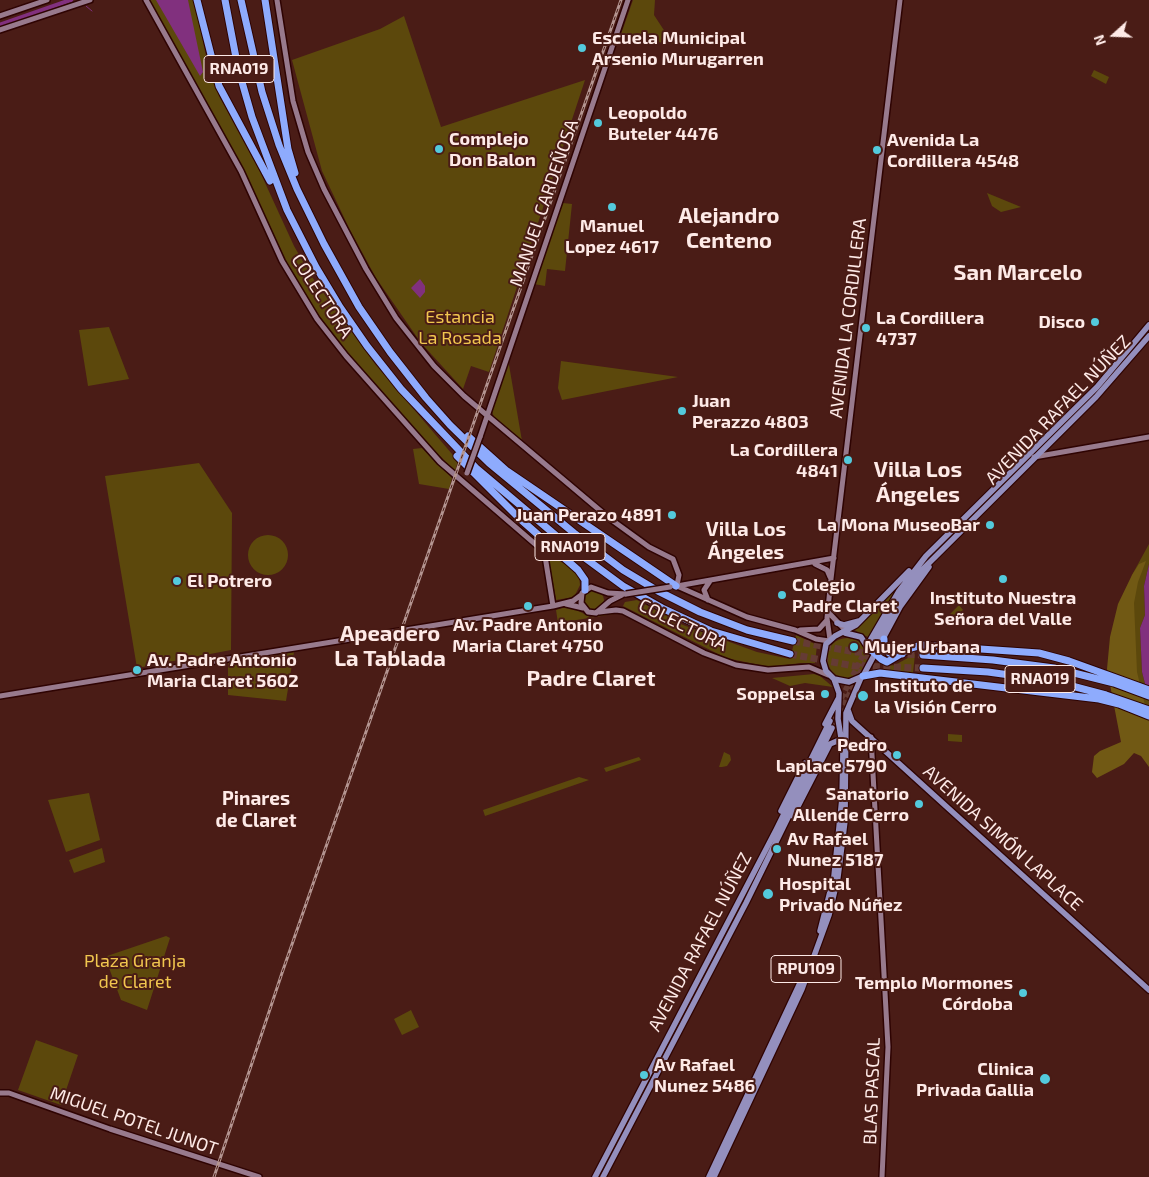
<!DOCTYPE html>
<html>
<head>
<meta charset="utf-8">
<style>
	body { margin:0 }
	#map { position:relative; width:1149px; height:1177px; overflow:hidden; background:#4a1c16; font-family:"Exo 2",sans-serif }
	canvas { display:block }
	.north { position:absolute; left:1089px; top:10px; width:50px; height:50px; -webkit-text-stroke:4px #4a1c16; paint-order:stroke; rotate:250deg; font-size:14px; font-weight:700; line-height:20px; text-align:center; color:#feeae7 }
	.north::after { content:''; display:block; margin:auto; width:18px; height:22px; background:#feeae7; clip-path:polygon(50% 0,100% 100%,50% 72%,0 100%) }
</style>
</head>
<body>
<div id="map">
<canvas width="1149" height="1177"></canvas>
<div class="north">N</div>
</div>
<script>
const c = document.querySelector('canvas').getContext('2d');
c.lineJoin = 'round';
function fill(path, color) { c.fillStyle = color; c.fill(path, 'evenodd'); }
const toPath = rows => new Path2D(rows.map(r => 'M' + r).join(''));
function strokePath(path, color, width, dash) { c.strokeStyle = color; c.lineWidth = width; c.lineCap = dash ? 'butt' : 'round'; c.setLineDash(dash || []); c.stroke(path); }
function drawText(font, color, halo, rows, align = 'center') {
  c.font = font + ' "Exo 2",sans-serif'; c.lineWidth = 4; c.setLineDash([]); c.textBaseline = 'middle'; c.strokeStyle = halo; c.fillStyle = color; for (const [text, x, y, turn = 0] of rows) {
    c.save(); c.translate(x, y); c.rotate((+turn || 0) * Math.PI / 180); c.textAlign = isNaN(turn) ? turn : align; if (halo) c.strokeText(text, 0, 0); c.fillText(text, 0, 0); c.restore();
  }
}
fill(toPath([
	[149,0,194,0,209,70,219,96,261,174,294,246,312,277,375,364,458,461,455,471,417,433,338,343,306,296,287,263,244,171],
	[633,0,655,0,654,15,673,44,620,37],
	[404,16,441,127,585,80,489,372,471,366,463,389,421,343,376,278,349,228,322,171,292,60,380,29],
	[1094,70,1109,77,1106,84,1091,76],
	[987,193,1021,207,1001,212,992,206],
	[563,203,572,204,565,271,547,269,545,286,534,284],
	[109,327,129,379,88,386,79,330],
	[508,359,522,441,494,417,491,409],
	[561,361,678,377,562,400,558,388],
	[422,448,452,478,449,489,419,484,413,449],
	[199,463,232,513,231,650,137,668,105,476],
	'248 555a20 20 0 1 1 40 0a20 20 0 1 1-40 0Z',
	[1149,544,1149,564,1144,586,1145,615,1140,628,1142,672,1149,699,1149,745,1122,628,1132,575],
	[548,554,568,566,579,576,580,585,574,597,556,600],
	[904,579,870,638,856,631,855,630],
	'584 600a10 10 0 1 1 20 0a10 10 0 1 1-20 0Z',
	[637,600,683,625,757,652,790,659,796,635,817,645,815,663,801,663,769,667,726,658,623,606,625,602],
	[959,605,963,610,951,621,947,617],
	[569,606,590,617,611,613,620,613,558,623,556,610],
	'827 658a20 20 0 1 1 40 0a20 20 0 1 1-40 0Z',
	[294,652,286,701,228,695,228,663],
	[915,654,913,673,886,669,886,666,895,665],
	[814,674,820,676,833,687,805,683,790,686,772,678],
	[948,734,962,735,962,742,948,741],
	[724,752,730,755,731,760,727,766,722,767,719,767],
	[639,757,641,760,606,772,604,768],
	[579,777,589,780,485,816,483,810],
	[89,793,100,840,66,852,48,800],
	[102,848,105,862,74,873,69,860],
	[166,936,170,938,147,1010,121,1000,106,960,107,956],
	[411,1010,419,1027,402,1035,394,1019],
	[36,1040,78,1055,61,1105,18,1090]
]), '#5c480c');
fill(toPath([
	[1146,561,1138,582,1134,603,1137,672,1149,722,1149,767,1141,756,1134,753,1124,764,1097,778,1092,772,1094,756,1100,751,1121,742,1107,669,1110,637,1118,604,1132,575,1139,564]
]), '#715914');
fill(toPath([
	[156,0,188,0,203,72,200,76],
	[420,279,425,286,425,292,420,298,411,288],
	[1149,564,1149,699,1142,672,1140,628,1145,615,1144,586]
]), '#81307e');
strokePath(toPath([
	[86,6,92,11]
]), '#81307e', 1);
strokePath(toPath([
	[0,25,71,0]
]), '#81307e', 4.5);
strokePath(toPath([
	[830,721,871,639],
	[832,728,873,647]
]), '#653b35', 5.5, [5.5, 3]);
strokePath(toPath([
	[793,641,856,652,923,655],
	[790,654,854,666,923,668]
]), '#653b35', 7, [7, 3.5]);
const secondary = toPath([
	[146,0,241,171,282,261,317,319,346,356,440,462,542,550,545,556,553,606],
	[277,0,293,101,308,152,324,189,366,269,396,318,434,366,464,396,609,518,649,547,673,559,679,575,677,585],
	[0,16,47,0],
	[0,30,90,0],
	[480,437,628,0],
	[1034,457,1149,437],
	[815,564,827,570,830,577],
	[677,586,834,558],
	[677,586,747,617,795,630,816,639,829,641],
	[622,595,610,601,596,613,588,612,581,603,582,593,591,587,608,593,626,594],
	[708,600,704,590,710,581],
	[566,604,583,608],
	[599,612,616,610,623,611,704,653,736,665,768,670,809,667,828,675],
	[828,612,848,633],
	[800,630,819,629,827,620],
	[830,640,827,618,831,579,900,0],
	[0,696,553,606,573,601,581,595],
	[871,737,888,1047,882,1177],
	[0,1093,9,1093,110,1129,259,1177]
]);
const primary = toPath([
	[909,571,856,625,835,636,826,644,823,661,826,671,834,679,849,682,863,676,900,607,929,567],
	[837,623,844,625,859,621],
	[845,633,861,637,870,651],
	[871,639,899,591,926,556,1097,387,1149,325],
	[875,643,898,601,923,569,1096,397,1149,336],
	[848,710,852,721,1149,990],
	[825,724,838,699],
	[781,811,805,763],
	[793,816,830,744,837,741,841,745],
	[820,931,834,876,842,798,843,750,838,719,839,693,834,679],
	[595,1177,776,830,830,721],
	[603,1177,746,903,832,728],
	[709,1177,807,968],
	[714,1177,802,989,829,915,838,877,845,821,846,713,861,678]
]);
const motorway = toPath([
	[197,0,219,86,270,181],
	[225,0,238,68,252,117,287,210,316,267,340,307,367,346,401,389,476,468,566,544,623,586,664,609,711,631,790,654],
	[241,0,262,92,279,145,297,189,324,244,359,307,390,352,426,398,450,425,489,463,574,533,623,570,658,591,700,612,747,630,793,641],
	[265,0,288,149,295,173],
	[468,436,507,471,676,586],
	[457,456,519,518,578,570,585,580,585,590],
	[884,639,884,647,889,653,902,654],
	[869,648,881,659,887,662,911,648,922,645,1039,653,1069,661,1149,690],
	[923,655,993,660,1054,668,1114,683,1149,696],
	[923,668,988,672,1053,681,1106,695,1149,710],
	[863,676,880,673,1099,699,1119,704,1149,716]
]);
strokePath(secondary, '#2e0302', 8);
strokePath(primary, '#2e0302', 8);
strokePath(motorway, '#2e0302', 9);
strokePath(secondary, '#987a8d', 5);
strokePath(primary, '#948fbd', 5.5);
strokePath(motorway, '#8eabfd', 7);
const rail = toPath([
	[214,1177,282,973,621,0]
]);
strokePath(rail, '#b49591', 3);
strokePath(rail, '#4a1c16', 1, [4]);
const secondaryBridge = toPath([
	[467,473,480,437],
	[626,594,670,587]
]);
strokePath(secondaryBridge, '#2e0302', 8, []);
strokePath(secondaryBridge, '#987a8d', 5);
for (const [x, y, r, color] of [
	[582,48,5,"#53cadc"],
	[598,123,5,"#53cadc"],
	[439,149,5,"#53cadc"],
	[877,150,5,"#53cadc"],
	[612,207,5,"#53cadc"],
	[1095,322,5,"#53cadc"],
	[866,328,5,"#53cadc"],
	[682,411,5,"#53cadc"],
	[848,460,5,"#53cadc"],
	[672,515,5,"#53cadc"],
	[990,525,5,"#53cadc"],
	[1003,579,5,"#53cadc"],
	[177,581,5,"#53cadc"],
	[782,595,5,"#53cadc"],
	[528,606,5,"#53cadc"],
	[854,647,5,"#53cadc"],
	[137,670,5,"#53cadc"],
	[825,694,5,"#53cadc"],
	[863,696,6,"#53cadc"],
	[897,755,5,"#53cadc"],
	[919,804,5,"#53cadc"],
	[777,849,5,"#53cadc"],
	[768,894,6,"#53cadc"],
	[1023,993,5,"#53cadc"],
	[644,1075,5,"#53cadc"],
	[1045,1079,6,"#53cadc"]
]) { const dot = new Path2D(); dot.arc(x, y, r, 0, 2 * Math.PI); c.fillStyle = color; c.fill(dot); strokePath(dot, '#4a1c16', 2); }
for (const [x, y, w] of [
	[239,69,70],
	[570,547,70],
	[1040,679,70],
	[806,969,70]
]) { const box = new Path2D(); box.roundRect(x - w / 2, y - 13.5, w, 27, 4); c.fillStyle = '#4a1c16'; c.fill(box); strokePath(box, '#feeae7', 1); }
drawText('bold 16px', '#feeae7', null, [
	["RNA019",239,69],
	["RNA019",570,547],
	["RNA019",1040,679],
	["RPU109",806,969]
]);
drawText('bold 18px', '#feeae7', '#4a1c16', [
	["Escuela Municipal",592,38],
	["Arsenio Murugarren",592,59],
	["Leopoldo",608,113],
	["Buteler 4476",608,134],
	["Complejo",449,139],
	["Don Balon",449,160],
	["Avenida La",887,140],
	["Cordillera 4548",887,161],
	["Manuel",612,226,"center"],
	["Lopez 4617",612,247,"center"],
	["La Cordillera",876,318],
	["4737",876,339],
	["Disco",1085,322,"right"],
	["Juan",692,401],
	["Perazzo 4803",692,422],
	["La Cordillera",838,450,"right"],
	["4841",838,471,"right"],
	["Juan Perazo 4891",662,515,"right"],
	["La Mona MuseoBar",980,525,"right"],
	["El Potrero",187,581],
	["Colegio",792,585],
	["Padre Claret",792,606],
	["Instituto Nuestra",1003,598,"center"],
	["Señora del Valle",1003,619,"center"],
	["Av. Padre Antonio",528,625,"center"],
	["Maria Claret 4750",528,646,"center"],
	["Mujer Urbana",864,647],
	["Av. Padre Antonio",147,660],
	["Maria Claret 5602",147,681],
	["Instituto de",874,686],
	["la Visión Cerro",874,707],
	["Soppelsa",815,694,"right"],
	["Pedro",887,745,"right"],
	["Laplace 5790",887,766,"right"],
	["Sanatorio",909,794,"right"],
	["Allende Cerro",909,815,"right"],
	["Av Rafael",787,839],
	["Nunez 5187",787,860],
	["Hospital",779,884],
	["Privado Núñez",779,905],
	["Templo Mormones",1013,983,"right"],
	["Córdoba",1013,1004,"right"],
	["Av Rafael",654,1065],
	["Nunez 5486",654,1086],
	["Clinica",1034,1069,"right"],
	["Privada Gallia",1034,1090,"right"]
], 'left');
drawText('18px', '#feeae7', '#4a1c16', [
	["MANUEL CARDEÑOSA",544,203,-71],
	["COLECTORA",322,296,57],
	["AVENIDA LA CORDILLERA",848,318,-83],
	["AVENIDA RAFAEL NÚÑEZ",1058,410,-46],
	["COLECTORA",683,625,26],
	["AVENIDA SIMÓN LAPLACE",1003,838,42],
	["AVENIDA RAFAEL NÚÑEZ",700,942,-62],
	["BLAS PASCAL",872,1091,-88],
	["MIGUEL POTEL JUNOT",134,1121,19]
]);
drawText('18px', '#f1c64f', '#4a1c16', [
	["Estancia",460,317],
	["La Rosada",460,338],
	["Plaza Granja",135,961],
	["de Claret",135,982]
]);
drawText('bold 19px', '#feeae7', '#4a1c16', [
	["Pinares",256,799],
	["de Claret",256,821]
]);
drawText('bold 20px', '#feeae7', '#4a1c16', [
	["Villa Los",746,529],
	["Ángeles",746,552]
]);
drawText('bold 22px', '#feeae7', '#4a1c16', [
	["Alejandro",729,216],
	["Centeno",729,241],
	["San Marcelo",1018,273],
	["Villa Los",918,470],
	["Ángeles",918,495],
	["Apeadero",390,634],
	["La Tablada",390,659],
	["Padre Claret",591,679]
]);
</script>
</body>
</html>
